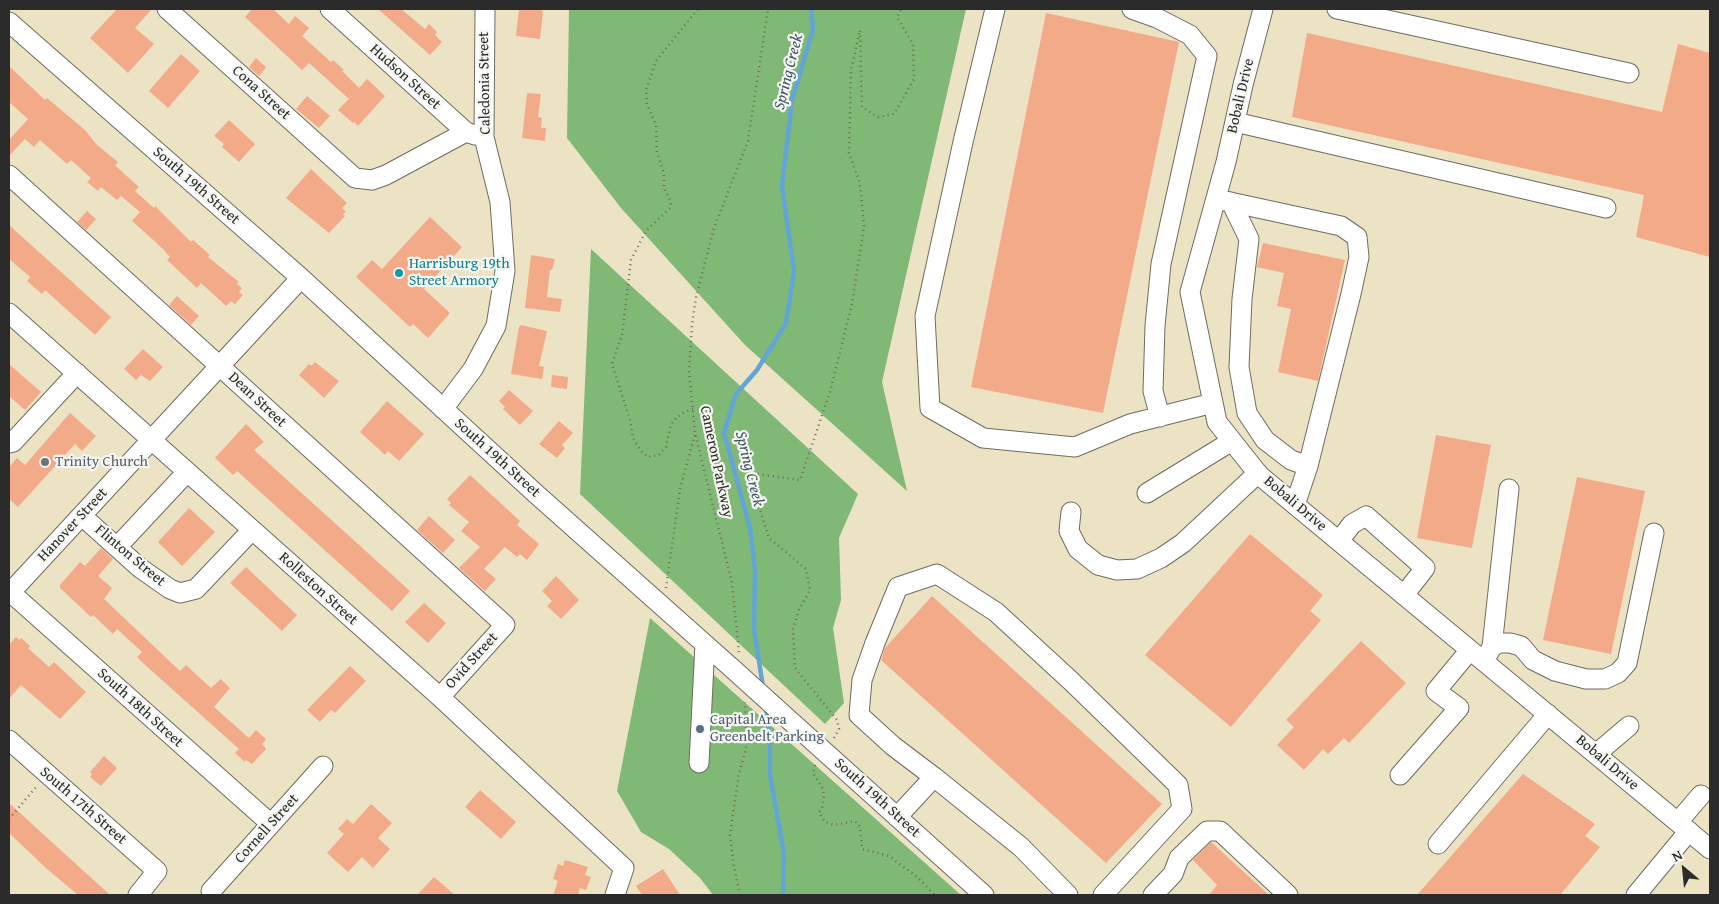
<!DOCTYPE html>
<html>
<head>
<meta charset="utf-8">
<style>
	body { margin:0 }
	#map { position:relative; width:1719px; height:904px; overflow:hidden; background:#ece3c4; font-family:"Gentium Book Plus",serif }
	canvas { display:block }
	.frame { position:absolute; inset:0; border:10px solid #2b2b2b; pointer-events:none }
	.north { position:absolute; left:1659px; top:844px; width:50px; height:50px; -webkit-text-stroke:4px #f6f6f2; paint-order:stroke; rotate:332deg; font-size:14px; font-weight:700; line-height:20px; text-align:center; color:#2b2b2b }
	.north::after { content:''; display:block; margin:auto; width:18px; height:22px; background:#2b2b2b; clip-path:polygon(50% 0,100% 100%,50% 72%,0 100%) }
</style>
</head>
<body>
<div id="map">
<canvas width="1719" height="904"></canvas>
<div class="frame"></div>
<div class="north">N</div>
</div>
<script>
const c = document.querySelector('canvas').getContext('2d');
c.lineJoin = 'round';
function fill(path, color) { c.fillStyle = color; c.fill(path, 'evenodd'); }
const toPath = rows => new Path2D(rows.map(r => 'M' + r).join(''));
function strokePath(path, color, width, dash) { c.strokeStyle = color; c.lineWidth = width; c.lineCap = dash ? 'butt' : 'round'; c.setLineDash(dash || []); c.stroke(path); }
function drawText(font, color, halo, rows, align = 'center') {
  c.font = font + ' "Gentium Book Plus",serif'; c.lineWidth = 4.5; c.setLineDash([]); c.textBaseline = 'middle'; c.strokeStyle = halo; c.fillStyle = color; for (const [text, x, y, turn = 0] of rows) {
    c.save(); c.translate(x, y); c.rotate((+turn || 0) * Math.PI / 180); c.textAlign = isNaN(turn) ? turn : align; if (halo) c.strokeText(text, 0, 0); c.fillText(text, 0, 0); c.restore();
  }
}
fill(toPath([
	[569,9,966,9,882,382,907,491,745,345,621,208,567,138],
	[591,249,858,494,839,538,841,600,833,628,844,703,825,724,580,494],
	[650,618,961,895,713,895,700,878,669,849,641,832,617,791]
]), '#80b876');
strokePath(toPath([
	[763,687,754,629,755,569,750,528,724,433,736,394,757,370,786,323,794,272,782,186,792,100,813,29,811,9],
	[766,707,770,745,770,775,784,854,783,895]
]), '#61a6d6', 4.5);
fill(toPath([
	[117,9,152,9,135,28,154,44,128,73,90,38],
	[252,9,273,9,289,24,295,16,309,28,302,36,331,62,333,60,344,70,342,71,359,88,367,79,385,96,358,126,354,122,353,123,338,110,349,99,309,63,302,70,273,43,245,17],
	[378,9,401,9,425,29,429,24,437,32,435,35,442,42,430,55],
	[519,9,536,9,543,11,540,39,516,36],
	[1046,13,1179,42,1103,413,971,387],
	[1307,33,1662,112,1678,44,1710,53,1710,257,1636,237,1644,195,1292,117],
	[181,54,200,71,168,108,149,91],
	[256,58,266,67,259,76,249,67],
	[9,66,45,100,47,98,85,130,97,145,118,162,115,165,119,169,139,187,135,191,154,208,155,206,191,242,193,240,210,255,208,257,239,282,237,284,242,288,239,292,243,295,235,304,231,301,226,306,201,283,197,288,167,260,170,257,161,247,132,221,140,212,121,196,117,200,101,187,98,191,87,182,91,178,71,160,67,164,40,140,34,147,25,139,9,156,9,140,28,119,9,102],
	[527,93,541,94,538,117,542,118,541,128,546,128,545,141,522,138],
	[307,96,330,116,319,128,296,109],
	[229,120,255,144,239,162,222,147,224,144,214,136],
	[311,169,347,203,342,208,346,212,343,214,345,216,329,233,286,198],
	[87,211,96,219,86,230,77,222],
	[430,217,462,247,424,289,450,313,428,338,413,324,410,327,356,277,372,260,382,269],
	[9,225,111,317,95,335,45,290,42,294,27,281,30,277,9,259],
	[1263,243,1345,260,1318,381,1278,372,1291,309,1277,306,1284,273,1257,267],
	[531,255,555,259,552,270,550,270,547,297,562,299,560,312,525,308],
	[177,296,199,316,191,325,169,305],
	[521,325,547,331,539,366,544,367,542,379,511,374,519,327],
	[143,349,163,367,150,381,141,375,136,380,124,369],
	[315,362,339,381,324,398,299,375,309,364,311,366],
	[9,364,41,392,25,410,9,396],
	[552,375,568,377,567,389,551,387],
	[509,390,533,411,520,425,503,409,505,407,499,401],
	[387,401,424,434,399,461,388,451,385,455,360,432],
	[70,413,96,436,82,451,75,444,18,507,9,499,9,467,17,458,25,465],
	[559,421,573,433,562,445,565,448,557,458,539,444],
	[246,424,264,442,254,450,410,591,392,611,237,471,233,475,215,458],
	[1436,435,1491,445,1472,548,1417,538],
	[470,475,520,521,517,525,539,544,527,560,520,554,517,557,505,547,484,569,496,579,485,591,459,568,480,547,461,531,469,522,449,505,451,503,447,499],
	[1577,477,1645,491,1611,654,1543,640],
	[189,508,215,532,182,566,158,542],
	[429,516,455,540,443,553,417,530],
	[1250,534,1323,595,1310,611,1321,620,1231,727,1145,655],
	[101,548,113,559,98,576,112,588,104,599,180,671,186,665,211,688,221,679,230,688,214,707,249,738,256,730,266,739,262,744,266,749,252,764,246,760,245,762,235,753,239,749,143,663,137,657,142,652,117,629,113,634,93,615,91,617,60,588,60,585,80,562,85,566],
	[246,567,297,615,282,631,230,583],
	[556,576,579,600,561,619,547,606,552,601,542,591],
	[932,596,1162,804,1106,863,881,660,885,648],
	[424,603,446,623,428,643,405,622],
	[16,637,20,640,21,638,30,646,28,648,49,667,54,662,86,692,60,719,21,685,9,699,9,645],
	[1361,641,1406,683,1349,743,1344,738,1328,754,1323,749,1304,770,1277,745,1294,727,1286,720],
	[350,666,366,681,335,713,331,710,320,722,307,710],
	[104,756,117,768,101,786,90,777,92,774,90,772],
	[1523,774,1595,824,1585,836,1600,847,1560,895,1417,895],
	[480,790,516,822,501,839,465,807],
	[9,803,110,895,78,895,46,868,9,833],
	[371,804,392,823,378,838,390,849,373,868,362,857,348,872,327,853,344,834,338,829,347,819,353,824],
	[1211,842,1269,895,1209,895,1217,885,1193,860],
	[565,860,588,867,585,875,591,877,586,890,580,888,578,895,553,895,558,881,553,879,558,864,563,866],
	[663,869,680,895,642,895,636,886],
	[434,877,455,895,417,895]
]), '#f3aa88');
const minor = toPath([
	[167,9,355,178,372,180,386,175,466,132],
	[330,9,466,132,475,135],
	[995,9,963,142,925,316,930,408,983,438,1075,447,1130,424,1213,403],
	[1132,9,1157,18,1190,35,1207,56,1161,264,1155,326,1153,391,1160,417],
	[1263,9,1243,85,1226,162,1190,292,1217,422,1259,475,1710,849],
	[1337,9,1629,73],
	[9,22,301,278,535,493,734,670],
	[1235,122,1606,208],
	[9,175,505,625,440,697],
	[1216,199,1341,226,1357,237,1359,257,1351,294,1308,466,1295,505],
	[1231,202,1249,239,1242,299,1239,367,1247,413,1265,440,1291,460,1308,466],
	[9,313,440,697,624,868,615,895],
	[443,409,473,369,496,326,505,271,500,202,484,137,485,9],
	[9,443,13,442,77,373],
	[1147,493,1232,441],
	[1071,512,1069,531,1078,549,1098,565,1117,570,1137,569,1161,558,1183,543,1258,473],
	[82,516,140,568,170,589,180,593,196,589,252,530],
	[1339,541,1352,524,1366,516,1425,568,1404,595],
	[117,547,187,472],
	[9,591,271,824],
	[9,594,301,278],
	[1492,647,1509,489],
	[1484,661,1492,647,1499,643,1510,643,1521,646,1533,660,1555,671,1586,679,1605,679,1618,673,1627,663,1654,533],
	[776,708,984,895],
	[9,740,157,871,138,895],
	[1596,754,1629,726],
	[699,763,705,644],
	[1400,775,1459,708,1436,691,1470,650],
	[934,777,893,746,859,715,862,680,875,643,898,587,937,574,996,612,1071,681,1178,785,1182,809,1103,895],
	[897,817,934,777,1021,847,1068,895],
	[1678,822,1701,795],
	[1438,844,1548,714],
	[211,891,323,766],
	[1153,895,1173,874,1179,858,1207,831,1220,831,1288,895],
	[1636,895,1689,831]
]);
strokePath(minor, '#6f6b61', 21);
strokePath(toPath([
	[693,409,684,412,674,420,670,428,666,447,659,455,648,457,640,450,633,438,630,420,612,364,622,335,631,260,646,231,670,208,671,202,664,188,664,174,657,152,656,125,647,104,646,90,656,61,698,9],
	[666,588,680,489,695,434],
	[739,652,732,583,695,433,689,372,692,325,696,297,714,228,748,141,768,9],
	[834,738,839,729,837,720,795,668,793,629,799,610,810,590,806,569,769,538,755,494,757,474,800,480,830,392,852,304,864,226,860,183,849,153,851,70,860,30,862,107,878,117,894,114,914,79,913,44,897,17,901,9],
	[815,765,813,773,823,789,824,795,822,809,819,812,825,822,834,825,855,821,860,827,862,849,889,856,917,877,935,895],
	[9,819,37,786],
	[740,895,734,867,730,835,739,773,746,749,745,702]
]), '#6f6b61', 2.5, [1, 4]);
strokePath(minor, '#fff', 19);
const minorBridge = toPath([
	[734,670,776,708]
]);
strokePath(minorBridge, '#6f6b61', 21, []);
strokePath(minorBridge, '#fff', 19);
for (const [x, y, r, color] of [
	[399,273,5,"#0f9aa8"],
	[45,462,5,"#6b7280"],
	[700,729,5,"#5c6f8a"]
]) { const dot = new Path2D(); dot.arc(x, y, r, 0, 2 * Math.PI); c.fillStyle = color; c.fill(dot); strokePath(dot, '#f6f6f2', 2); }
drawText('15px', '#2b2b2b', '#f6f6f2', [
	["Hudson Street",405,77,42],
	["Caledonia Street",485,83,-91],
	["Cona Street",261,93,42],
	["Bobali Drive",1241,96,-77],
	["South 19th Street",196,186,41],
	["Dean Street",257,400,43],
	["South 19th Street",497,458,42],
	["Cameron Parkway",716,462,78],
	["Bobali Drive",1295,504,40],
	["Hanover Street",73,525,-47],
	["Flinton Street",130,556,40],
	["Rolleston Street",318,589,42],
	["Ovid Street",472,661,-48],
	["South 18th Street",140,708,42],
	["Bobali Drive",1607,763,40],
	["South 19th Street",877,798,42],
	["South 17th Street",83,806,41],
	["Cornell Street",267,829,-48]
]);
drawText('15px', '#0d838f', '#f6f6f2', [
	["Harrisburg 19th",409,264],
	["Street Armory",409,281]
], 'left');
drawText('15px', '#5b616d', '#f6f6f2', [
	["Trinity Church",55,462]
], 'left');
drawText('15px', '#4e5e75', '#f6f6f2', [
	["Capital Area",710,720],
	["Greenbelt Parking",710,737]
], 'left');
drawText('italic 16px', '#3e5667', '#f6f6f2', [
	["Spring Creek",789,72,-76],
	["Spring Creek",749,469,76]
]);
</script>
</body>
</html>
